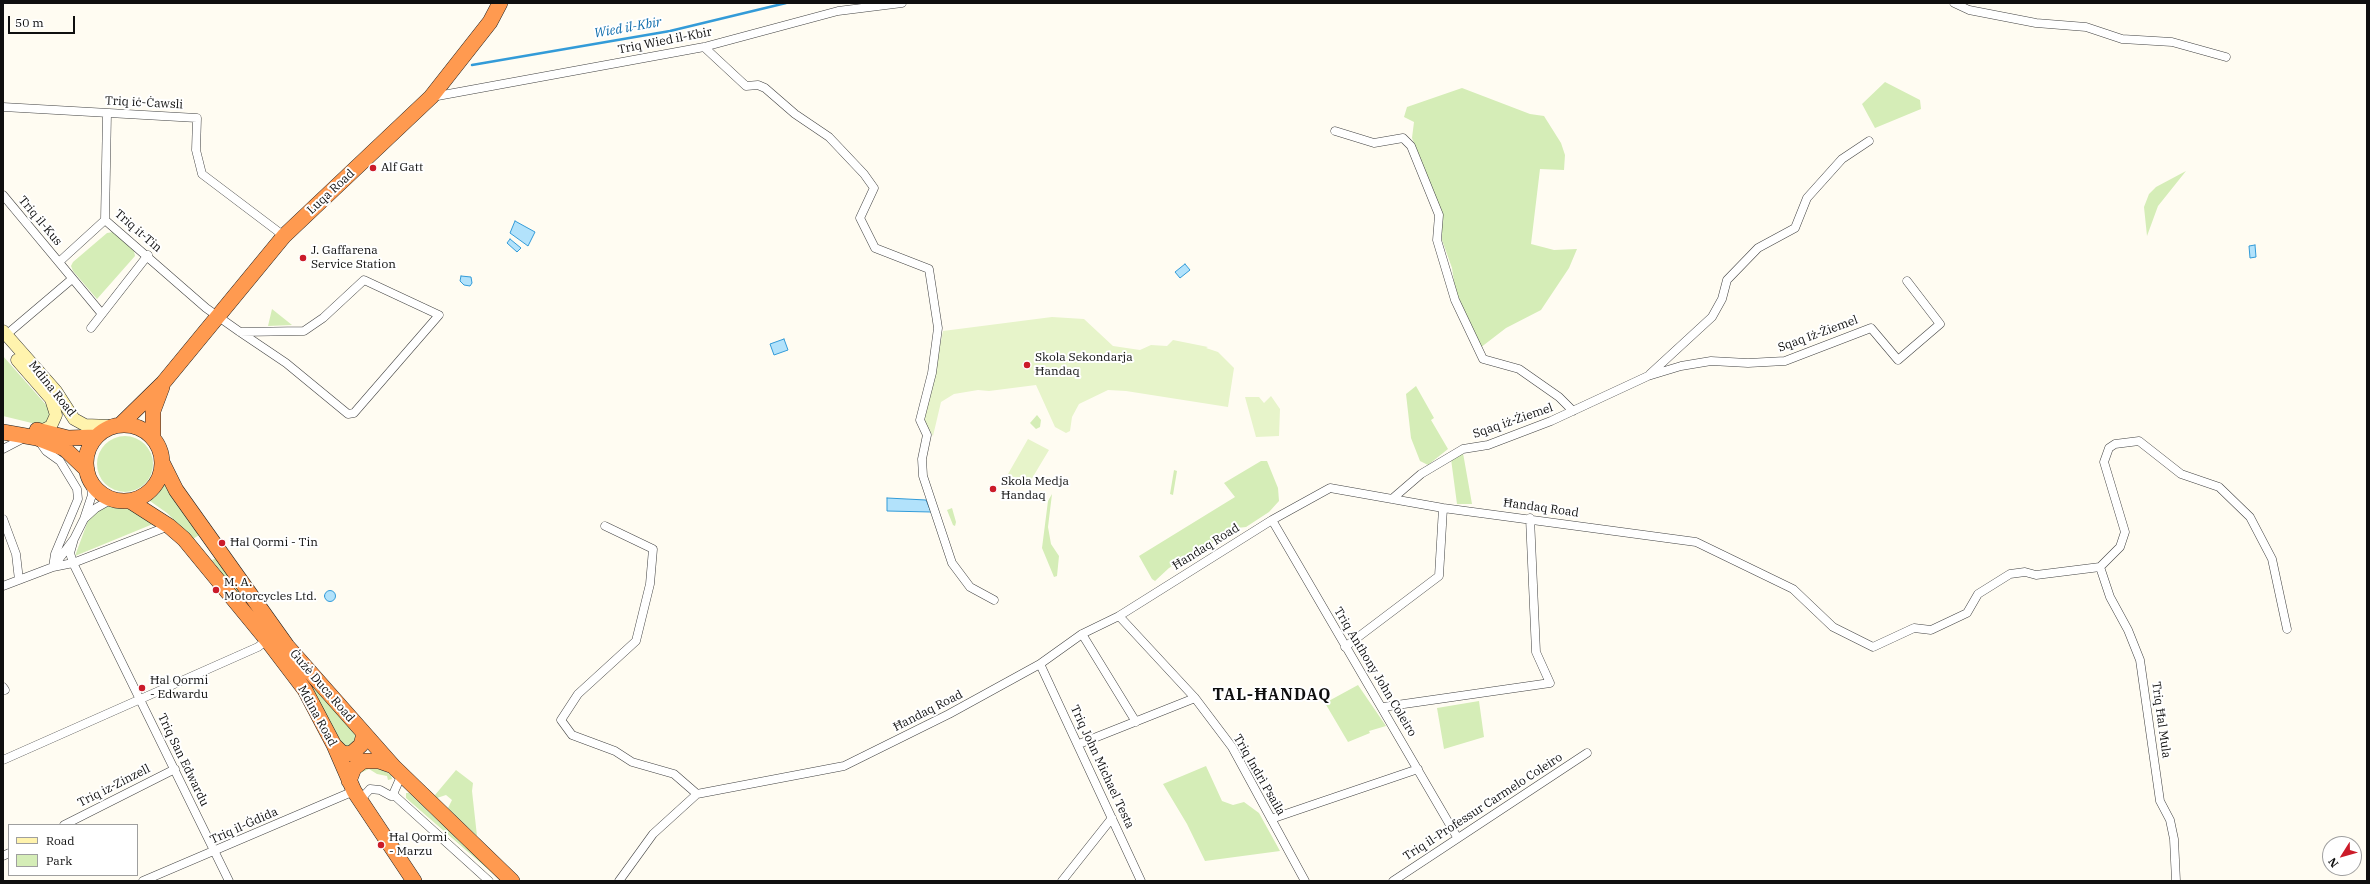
<!DOCTYPE html>
<html>
<head>
<meta charset="utf-8">
<style>
	body { margin:0 }
	#map { position:relative; width:2370px; height:884px; overflow:hidden; background:#fffcf2; font-family:"IBM Plex Serif",serif }
	canvas { display:block }
	.frame { position:absolute; inset:0; border:4px solid #0f0f0f; pointer-events:none }
	.legend { position:absolute; left:8px; top:824px; width:130px; height:52px; box-sizing:border-box; background:#fff; border:1px solid #9f9f9f; margin:0; padding:5px 7px; list-style:none; font-size:12px; color:#0f0f0f }
	.legend li { display:flex; align-items:center; gap:8px; height:20px }
	.legend b { width:20px; border:1px solid #9f9f9f }
	.north { position:absolute; left:2322px; top:836px; width:40px; height:40px; box-sizing:border-box; background:#fff; border:1px solid #9f9f9f; border-radius:50%; rotate:233deg; font-size:11px; font-weight:700; line-height:16px; text-align:center; color:#0f0f0f }
	.north::after { content:''; display:block; margin:auto; width:14px; height:18px; background:#cb1b29; clip-path:polygon(50% 0,100% 100%,50% 72%,0 100%) }
	.scale { position:absolute; left:8px; top:16px; width:67px; height:18px; box-sizing:border-box; border:2px solid #0f0f0f; border-top:0; padding-left:5px; font-size:12px; line-height:14px; white-space:nowrap; color:#0f0f0f; -webkit-text-stroke:3px #fff; paint-order:stroke }
</style>
</head>
<body>
<div id="map">
<canvas width="2370" height="884"></canvas>
<div class="frame"></div>
<ul class="legend">
<li><b style="height:5px;background:#fff3ad"></b>Road</li>
<li><b style="height:11px;background:#d5edb7"></b>Park</li>
</ul>
<div class="north">N</div>
<div class="scale">50 m</div>
</div>
<script>
const c = document.querySelector('canvas').getContext('2d');
c.lineJoin = 'round';
function fill(path, color) { c.fillStyle = color; c.fill(path, 'evenodd'); }
const toPath = rows => new Path2D(rows.map(r => 'M' + r).join(''));
function strokePath(path, color, width, dash) { c.strokeStyle = color; c.lineWidth = width; c.lineCap = dash ? 'butt' : 'round'; c.setLineDash(dash || []); c.stroke(path); }
function drawText(font, color, halo, rows, align = 'center') {
  c.font = font + ' "IBM Plex Serif",serif'; c.lineWidth = 4; c.setLineDash([]); c.textBaseline = 'middle'; c.strokeStyle = halo; c.fillStyle = color; for (const [text, x, y, turn = 0] of rows) {
    c.save(); c.translate(x, y); c.rotate((+turn || 0) * Math.PI / 180); c.textAlign = isNaN(turn) ? turn : align; if (halo) c.strokeText(text, 0, 0); c.fillText(text, 0, 0); c.restore();
  }
}
fill(toPath([
	[1885,82,1920,100,1921,109,1875,128,1862,104],
	[1462,88,1530,114,1544,116,1561,143,1565,155,1564,170,1540,169,1531,244,1554,250,1577,249,1569,268,1541,310,1506,328,1480,348,1455,289,1452,268,1442,240,1442,215,1412,138,1414,122,1404,117,1407,107],
	[2186,171,2158,206,2147,236,2144,207,2149,194,2156,187],
	[113,232,134,251,135,256,97,299,73,271,71,266,73,262,107,233],
	[272,309,292,325,268,326],
	[3,356,48,407,51,417,47,423,40,425,3,416],
	[1416,386,1434,418,1431,420,1448,449,1428,465,1420,461,1411,438,1406,394],
	[1037,415,1041,420,1040,427,1036,429,1030,423],
	'97 464a28 28 0 1 1 56 0a28 28 0 1 1-56 0Z',
	[1463,453,1472,504,1457,504,1451,459],
	[1261,461,1267,461,1278,488,1279,501,1269,512,1246,527,1237,528,1169,568,1155,581,1152,579,1139,556,1235,497,1224,483],
	[1174,470,1177,471,1173,495,1170,494],
	[164,484,199,535,193,539,167,513,150,501,159,493],
	[1052,494,1048,527,1051,544,1059,556,1057,576,1054,577,1042,548,1048,501],
	[109,506,128,508,153,524,75,556,89,518,98,510],
	[952,508,956,522,955,526,953,525,947,510],
	[216,558,355,734,357,738,350,747,341,745,256,617,212,560],
	[1358,685,1386,726,1369,731,1370,733,1348,742,1325,703],
	[1479,701,1484,737,1444,749,1437,708],
	[377,766,391,775,392,779,388,780,387,776,377,774,369,769,354,776,358,768],
	[1206,766,1222,801,1233,805,1244,802,1259,813,1280,851,1205,861,1187,824,1163,784],
	[456,770,473,783,472,791,477,836,448,808,452,800,446,795,437,798,435,795],
	[406,793,409,793,498,878,406,798]
]), '#d5edb7');
fill(toPath([
	[1052,317,1084,319,1113,346,1140,350,1151,345,1167,346,1173,340,1208,347,1206,348,1218,352,1234,368,1228,407,1126,391,1108,390,1079,404,1072,417,1070,431,1066,433,1055,427,1036,385,989,391,978,390,954,394,941,402,933,436,922,418,929,397,943,331],
	[1271,396,1280,409,1279,436,1256,437,1245,397,1259,397,1264,403],
	[1028,439,1049,450,1028,485,1008,474]
]), '#e7f4ca');
const water = toPath([
	[515,221,535,232,528,246,510,233,515,221],
	[510,239,521,248,517,252,507,243,510,239],
	[2255,245,2256,257,2250,258,2249,246,2255,245],
	[1185,264,1190,270,1180,278,1175,272,1185,264],
	[461,276,471,277,472,283,470,286,464,285,460,281,461,276],
	[784,339,788,350,774,355,770,344,784,339],
	[887,498,926,500,931,512,887,511,887,498],
	'324.5 596a5.5 5.5 0 1 1 11 0a5.5 5.5 0 1 1-11 0Z'
]);
fill(water, '#b2e2fb');
strokePath(water, '#339bd8', 1);
strokePath(toPath([
	[472,65,670,31,786,3]
]), '#339bd8', 2.5);
const street = toPath([
	[1954,3,1969,10,2036,23,2086,27,2122,39,2172,42,2226,57],
	[704,47,746,86,758,85,765,88,795,114,829,137,864,174,874,188,860,218,875,248,929,269,938,328,932,373,920,420,927,435,922,459,923,476,952,563,970,587,994,600],
	[432,97,704,47,838,11,902,3],
	[3,107,197,118,196,150,202,174,284,236],
	[107,113,105,220,206,308,240,332,286,363,348,414,354,413,439,315,364,280,323,318,304,331,240,332],
	[1335,131,1374,143,1403,138,1411,146,1439,215,1437,240,1455,300,1483,359,1519,369,1559,397,1573,411],
	[3,195,102,314],
	[59,262,105,220],
	[91,328,148,255],
	[6,335,72,279],
	[1650,374,1712,317,1722,299,1727,280,1758,248,1795,228,1807,198,1842,159,1869,141],
	[39,441,46,451,60,461,77,489,78,499,55,554,53,567],
	[3,449,26,437],
	[1392,499,1421,474,1463,449,1488,445,1551,421,1648,376,1681,366,1711,361,1748,363,1785,361,1871,328,1898,360,1940,324,1907,281],
	[85,518,96,508,112,499],
	[3,519,16,554,19,580],
	[1272,520,1457,837],
	[605,526,653,549,650,584,636,641,578,694,561,720,572,735,615,751,632,762,674,774,697,794],
	[74,539,70,553,73,563,229,881],
	[53,567,74,539,84,519,92,495,90,479],
	[2100,567,2110,597,2128,630,2140,660,2160,801,2170,820,2174,839,2176,881],
	[3,586,53,567,73,563,169,526],
	[1119,616,1195,698,1232,747,1305,881],
	[1082,634,1136,722],
	[1345,647,1439,576,1443,508],
	[1040,664,1141,881],
	[3,687,5,690],
	[1383,707,1550,683,1536,652,1530,518],
	[1079,744,1195,698],
	[3,760,258,647,267,640],
	[402,774,394,792,395,796,489,881],
	[360,800,370,789,380,790,391,796,395,796],
	[1271,819,1418,769],
	[64,825,175,769],
	[3,856,9,853],
	[143,881,354,791],
	[619,881,653,834,697,794,844,766,949,714,1040,664,1082,634,1119,616,1272,520,1330,488,1443,508,1696,542,1793,589,1833,627,1873,647,1914,628,1931,630,1967,613,1978,594,2010,574,2025,572,2036,575,2100,567,2120,547,2125,532,2104,462,2109,448,2115,444,2139,441,2181,474,2219,487,2250,517,2272,559,2287,629],
	[1062,881,1112,818],
	[1393,881,1587,753]
]);
const secondary = toPath([
	[3,331,56,391,74,419,85,425,112,426],
	[17,360,51,399,56,415,51,426,41,431]
]);
const highway = toPath([
	'86 463a38 38 0 1 1 76 0a38 38 0 1 1-76 0Z',
	[120,425,163,383,284,236,431,97,490,22,500,3],
	[37,430,68,438,95,437],
	[3,432,37,438,65,449,87,470],
	[153,437,153,411,162,387],
	[163,464,176,490,287,646,394,767,512,881],
	[130,501,169,526,184,539,267,640,305,690,334,745,354,791,414,881],
	[334,745,341,752,346,754,352,753,361,745,364,734],
	[349,781,354,768,363,761,379,761,393,766]
]);
strokePath(street, '#424242', 9);
strokePath(secondary, '#313131', 13);
strokePath(highway, '#202020', 16);
strokePath(street, '#fff', 8);
strokePath(secondary, '#fff3ad', 12);
strokePath(highway, '#ff9a50', 15);
for (const [x, y, r, color] of [
	[373,168,4,"#cb1b29"],
	[303,258,4,"#cb1b29"],
	[1027,365,4,"#cb1b29"],
	[993,489,4,"#cb1b29"],
	[222,543,4,"#cb1b29"],
	[216,590,4,"#cb1b29"],
	[142,688,4,"#cb1b29"],
	[381,845,4,"#cb1b29"]
]) { const dot = new Path2D(); dot.arc(x, y, r, 0, 2 * Math.PI); c.fillStyle = color; c.fill(dot); strokePath(dot, '#fff', 1.5); }
drawText('12px', '#0f0f0f', '#fff', [
	["Triq Wied il-Kbir",665,41,-11],
	["Triq iċ-Ċawsli",144,103,3],
	["Luqa Road",331,192,-43],
	["Triq il-Kus",40,221,50],
	["Triq it-Tin",138,231,41],
	["Sqaq Iż-Żiemel",1818,334,-20],
	["Mdina Road",52,389,51],
	["Sqaq iż-Żiemel",1513,421,-19],
	["Ħandaq Road",1541,508,8],
	["Ħandaq Road",1206,547,-32],
	["Triq Anthony John Coleiro",1375,672,59],
	["Ġużè Duca Road",322,686,49],
	["Ħandaq Road",928,711,-27],
	["Mdina Road",317,716,61],
	["Triq Ħal Mula",2161,720,82],
	["Triq San Edwardu",183,760,64],
	["Triq John Michael Testa",1102,767,65],
	["Triq Indrì Psaila",1259,775,60],
	["Triq iz-Zinzell",114,786,-27],
	["Triq il-Professur Carmelo Coleiro",1483,807,-33],
	["Triq il-Ġdida",244,826,-24]
]);
drawText('12px', '#0f0f0f', '#fff', [
	["Alf Gatt",381,168],
	["J. Gaffarena",311,251],
	["Service Station",311,265],
	["Skola Sekondarja",1035,358],
	["Ħandaq",1035,372],
	["Skola Medja",1001,482],
	["Ħandaq",1001,496],
	["Ħal Qormi - Tin",230,543],
	["M. A.",224,583],
	["Motorcycles Ltd.",224,597],
	["Ħal Qormi",150,681],
	["- Edwardu",150,695],
	["Ħal Qormi",389,838],
	["- Marzu",389,852]
], 'left');
drawText('italic 13px', '#0d6cac', '#fff', [
	["Wied il-Kbir",628,28,-10]
]);
c.letterSpacing = '1px';
drawText('bold 16px', '#0f0f0f', '#fff', [
	["TAL-ĦANDAQ",1272,695]
]);
c.letterSpacing = '0px';
</script>
</body>
</html>
